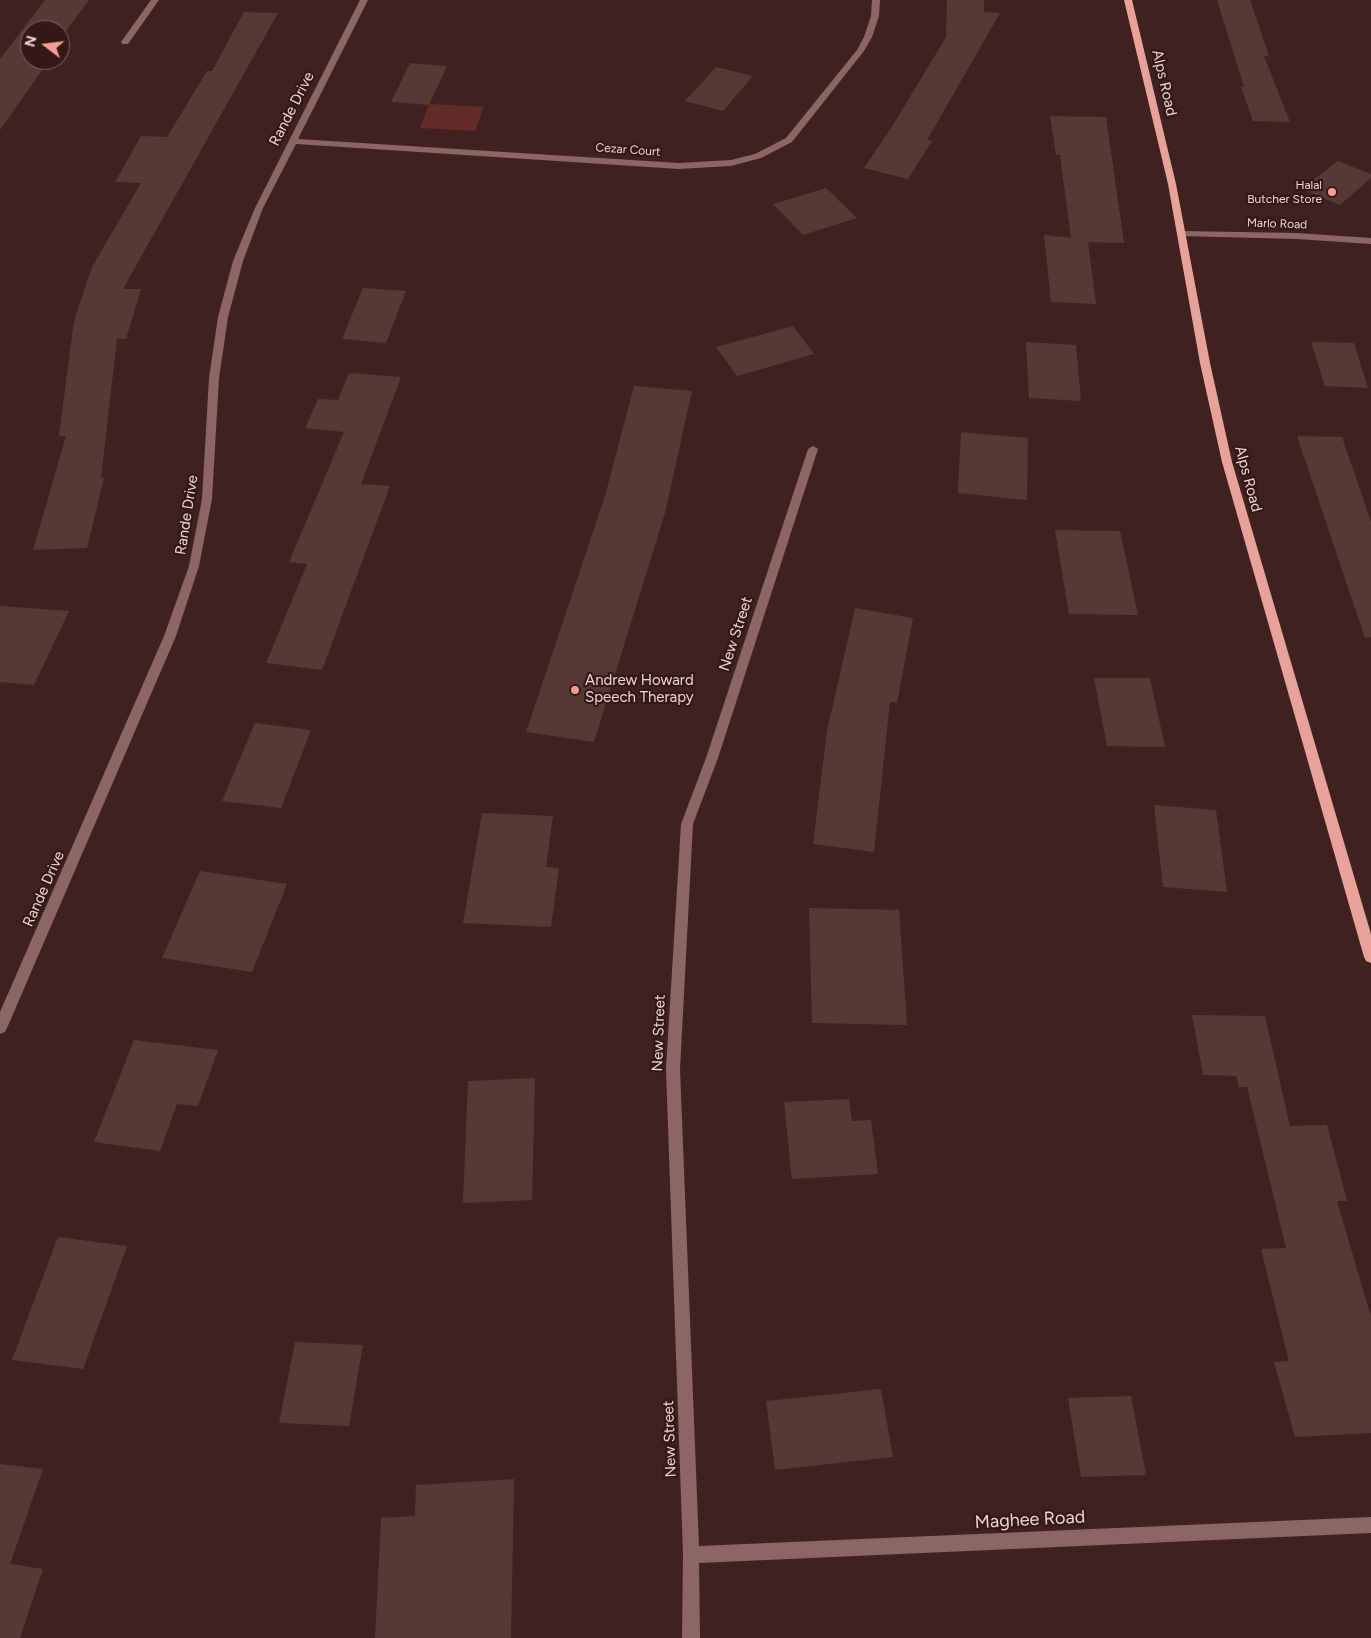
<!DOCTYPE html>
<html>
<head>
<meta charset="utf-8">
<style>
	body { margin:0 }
	#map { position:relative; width:1371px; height:1638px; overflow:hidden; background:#3f221f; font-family:Figtree,sans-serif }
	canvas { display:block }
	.north { position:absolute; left:20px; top:20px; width:50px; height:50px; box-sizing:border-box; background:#341816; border:1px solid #7d6462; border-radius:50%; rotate:285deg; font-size:14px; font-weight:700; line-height:20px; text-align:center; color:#ebd7d5 }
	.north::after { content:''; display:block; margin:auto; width:18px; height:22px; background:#f59c93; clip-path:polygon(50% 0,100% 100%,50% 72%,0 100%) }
</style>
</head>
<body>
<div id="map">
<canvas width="1371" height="1638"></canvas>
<div class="north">N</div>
</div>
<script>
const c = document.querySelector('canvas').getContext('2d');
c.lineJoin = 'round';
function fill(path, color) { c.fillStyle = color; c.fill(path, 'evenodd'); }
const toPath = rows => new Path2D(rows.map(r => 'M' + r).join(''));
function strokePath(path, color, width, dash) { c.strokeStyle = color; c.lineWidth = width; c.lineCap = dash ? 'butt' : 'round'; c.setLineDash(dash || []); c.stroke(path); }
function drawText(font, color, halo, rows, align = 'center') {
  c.font = font + ' Figtree,sans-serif'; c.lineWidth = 4.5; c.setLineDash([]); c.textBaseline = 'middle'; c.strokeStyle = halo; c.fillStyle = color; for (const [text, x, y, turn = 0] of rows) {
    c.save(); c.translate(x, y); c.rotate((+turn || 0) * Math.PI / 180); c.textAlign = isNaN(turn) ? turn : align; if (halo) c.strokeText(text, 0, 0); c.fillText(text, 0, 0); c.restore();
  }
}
fill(toPath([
	[429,104,484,107,475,131,420,128]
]), '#612c28');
fill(toPath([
	[45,0,89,0,60,39,60,30,30,30,30,60,45,60,43,62,47,63,0,130,0,59],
	[947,0,984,0,984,12,1000,13,927,140,932,141,908,179,864,168,893,125,946,37],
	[1217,0,1250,0,1269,56,1264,56,1290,122,1253,121,1241,87,1244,87],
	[244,12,278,13,123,289,141,289,126,339,117,339,101,478,104,478,87,548,33,550,66,436,59,436,74,321,92,267,141,183,115,182,141,136,167,137,207,71,212,71],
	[410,63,447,66,429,105,391,102],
	[716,67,753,76,723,111,685,101],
	[1050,116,1106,117,1124,243,1088,242,1096,304,1051,302,1044,235,1071,238,1060,155,1056,155],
	[1338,161,1371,174,1371,178,1340,205,1301,189],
	[826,188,857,218,803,235,773,204],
	[363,288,406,291,386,343,342,339],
	[793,326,814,354,737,376,716,347],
	[1026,342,1076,345,1081,401,1029,398],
	[1311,342,1354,343,1368,388,1325,386],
	[349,373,401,377,361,484,390,486,322,670,266,663,307,564,289,562,344,432,305,428,318,399,338,400],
	[634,386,692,391,665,513,594,742,526,732,605,496],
	[961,432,1028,438,1027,500,958,493],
	[1297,436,1342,437,1371,522,1371,637,1365,638],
	[1055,530,1120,531,1138,615,1069,614],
	[0,606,69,611,34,685,0,682],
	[855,608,913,618,897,703,890,702,874,852,813,844,827,731],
	[1094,678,1150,678,1165,747,1107,746],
	[255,723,311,730,281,808,222,801],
	[1154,805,1216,810,1227,892,1163,887],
	[482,813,553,816,546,867,559,868,551,927,463,923],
	[200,871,287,884,252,972,162,958],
	[809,908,899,910,907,1025,812,1023],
	[1192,1015,1265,1016,1290,1126,1327,1125,1347,1201,1337,1201,1371,1317,1371,1433,1295,1437,1274,1362,1289,1361,1261,1249,1286,1248,1247,1087,1239,1087,1236,1076,1203,1075],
	[134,1040,218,1050,198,1106,177,1104,160,1151,94,1142],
	[535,1078,532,1200,463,1203,468,1081],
	[849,1099,852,1121,871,1120,878,1174,792,1179,784,1102],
	[58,1237,127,1246,83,1369,12,1360],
	[295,1342,363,1345,349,1426,279,1423],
	[881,1389,893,1457,775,1470,766,1401],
	[1131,1396,1146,1475,1081,1477,1068,1398],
	[0,1464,43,1469,10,1564,43,1569,20,1638,0,1638],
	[514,1479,511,1638,375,1638,381,1518,415,1516,416,1485]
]), '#583835');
fill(toPath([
	[151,0,159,0,128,44,122,44,121,42,151,0],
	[360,0,368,0,298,139,679,163,731,160,755,154,786,138,857,50,864,37,871,16,872,0,880,0,879,16,872,37,864,51,792,142,761,158,731,166,679,169,296,144,263,208,243,261,228,317,219,378,212,499,199,566,176,636,7,1028,5,1032,0,1034,0,1012,164,636,189,566,202,499,209,378,218,317,233,261,255,208,360,0],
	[1182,231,1297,233,1371,238,1371,244,1297,239,1179,236,1179,232,1182,231],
	[813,446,818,449,718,758,693,824,680,1069,699,1546,1371,1517,1371,1533,699,1563,700,1638,682,1638,683,1555,666,1069,681,824,706,758,808,449,813,446]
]), '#8a6763');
fill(toPath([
	[1124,0,1132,0,1176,184,1210,363,1232,462,1371,934,1371,963,1366,961,1364,957,1222,462,1200,363,1168,184,1124,0]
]), '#e8a29a');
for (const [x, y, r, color] of [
	[1332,192,5,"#f59c93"],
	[575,690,5,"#f59c93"]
]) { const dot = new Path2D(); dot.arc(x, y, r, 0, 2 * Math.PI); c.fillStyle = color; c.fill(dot); strokePath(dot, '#341816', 2); }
drawText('12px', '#ebd7d5', '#341816', [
	["Cezar Court",628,150,4],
	["Marlo Road",1277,224,2]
]);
drawText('12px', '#ebd7d5', '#341816', [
	["Halal",1322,185],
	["Butcher Store",1322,199]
], 'right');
drawText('15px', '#ebd7d5', '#341816', [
	["Alps Road",1164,83,77],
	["Rande Drive",292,109,-63],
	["Alps Road",1248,479,75],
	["Rande Drive",187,515,-81],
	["New Street",736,634,-72],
	["Rande Drive",44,889,-66],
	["New Street",659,1033,-88],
	["New Street",670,1439,-92]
]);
drawText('15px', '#ebd7d5', '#341816', [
	["Andrew Howard",585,681],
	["Speech Therapy",585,698]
], 'left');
drawText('18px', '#ebd7d5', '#341816', [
	["Maghee Road",1030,1520,-3]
]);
</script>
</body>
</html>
